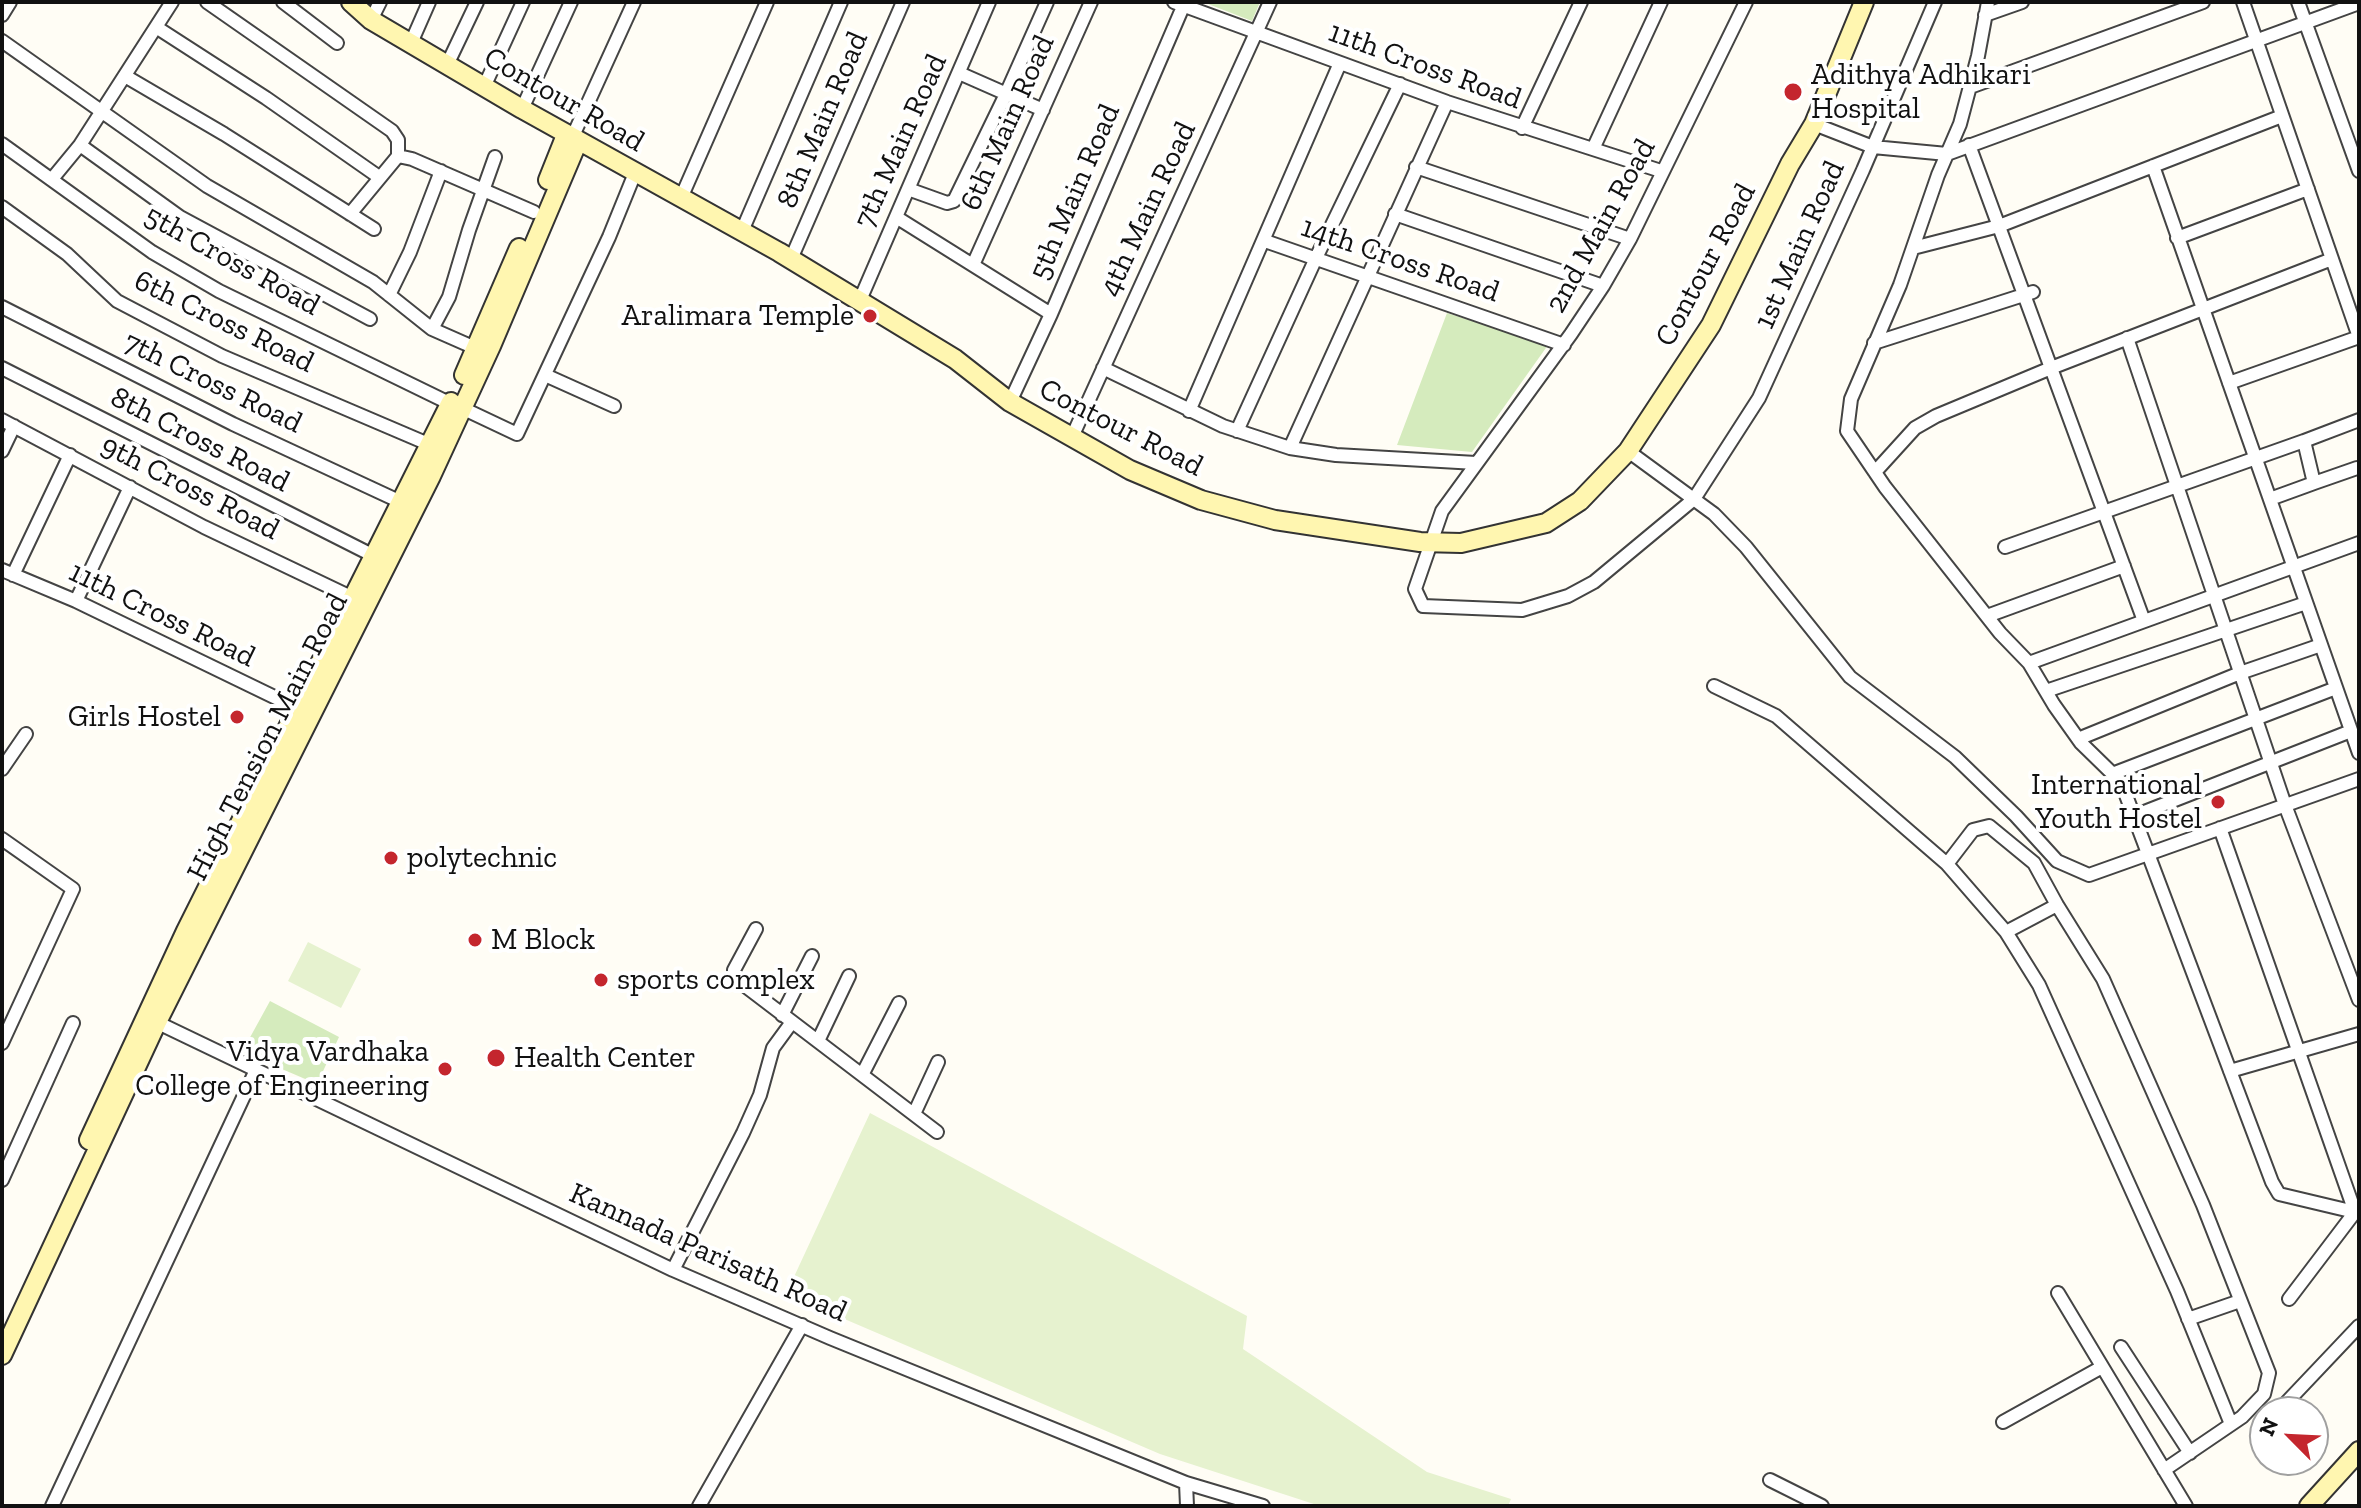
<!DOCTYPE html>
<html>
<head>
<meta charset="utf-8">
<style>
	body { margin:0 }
	#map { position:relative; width:2361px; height:1508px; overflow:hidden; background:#fffdf5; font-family:"Zilla Slab",serif }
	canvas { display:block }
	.frame { position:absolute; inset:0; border:4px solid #111; pointer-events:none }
	.north { position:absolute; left:2249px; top:1396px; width:80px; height:80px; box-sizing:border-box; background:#fff; border:2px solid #a0a0a0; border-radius:50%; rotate:294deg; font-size:22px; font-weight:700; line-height:32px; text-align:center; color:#111 }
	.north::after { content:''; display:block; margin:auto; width:28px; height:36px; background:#c4262e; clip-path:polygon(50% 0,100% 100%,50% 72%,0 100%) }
</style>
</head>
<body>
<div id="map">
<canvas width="2361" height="1508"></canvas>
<div class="frame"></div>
<div class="north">N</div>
</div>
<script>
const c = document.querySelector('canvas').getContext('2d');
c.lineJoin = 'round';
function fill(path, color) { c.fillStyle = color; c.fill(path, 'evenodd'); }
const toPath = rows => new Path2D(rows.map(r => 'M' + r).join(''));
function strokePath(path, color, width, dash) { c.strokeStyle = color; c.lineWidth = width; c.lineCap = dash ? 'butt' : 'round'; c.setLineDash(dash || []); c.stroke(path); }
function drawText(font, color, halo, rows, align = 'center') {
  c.font = font + ' "Zilla Slab",serif'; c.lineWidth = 8; c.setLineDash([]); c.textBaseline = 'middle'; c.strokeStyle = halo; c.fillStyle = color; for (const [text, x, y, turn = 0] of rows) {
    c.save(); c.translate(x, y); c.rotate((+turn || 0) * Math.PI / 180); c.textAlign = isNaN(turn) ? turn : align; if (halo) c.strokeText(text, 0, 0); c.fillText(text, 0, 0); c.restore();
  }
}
fill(toPath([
	[1203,2,1260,2,1252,21],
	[1447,313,1548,345,1472,452,1397,445],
	[270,1001,339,1037,317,1084,242,1052]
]), '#d5ebbd');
fill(toPath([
	[308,942,361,969,341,1008,288,981],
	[870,1113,1247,1316,1243,1349,1427,1472,1511,1499,1508,1506,1320,1506,1160,1454,786,1294]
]), '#e6f2cf');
const street = toPath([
	[207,2,392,131,398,140,398,156],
	[283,2,337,43],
	[1174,2,1447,102,1661,171],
	[1746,2,1630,239,1603,286,1571,334,1442,511,1415,589,1423,606,1522,610,1568,596,1594,582,1694,499,1759,398,1863,170,1935,2],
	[1988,2,1978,56,1960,124,1938,175,1900,285,1851,399,1847,431,1885,487,2000,633,2029,663,2054,705,2081,743,2121,782,2272,1182,2279,1194,2359,1213],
	[2298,2,2359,171],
	[2,15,10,2],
	[1985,15,2022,2],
	[371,20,380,2],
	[156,27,266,98,379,177],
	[2,41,207,186,373,282,432,329,482,351],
	[411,43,429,2],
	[447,65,477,2],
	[959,73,1043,110],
	[125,76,224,134,374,229],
	[484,87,523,2],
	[1970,87,2203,2],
	[522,109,571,2],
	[1814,124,1873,147,1947,154,2359,3],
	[1522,128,1581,2],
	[572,138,634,2],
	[2,144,152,252,219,291,451,404],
	[80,145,180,217,370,319],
	[1969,145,2144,621],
	[1593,149,1661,2],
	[2153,166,2359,753],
	[1416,167,1630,239],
	[52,179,80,145,172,2],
	[908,189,947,203,954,201,1006,94,1047,2],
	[681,198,767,2],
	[2,207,67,254,117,301,222,356,433,446],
	[350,214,398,156,412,159,534,212],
	[1395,214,1603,286],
	[896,217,1051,314],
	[742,231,841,2],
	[2177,238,2308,189],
	[1265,241,1564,345],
	[1913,248,1999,226,2282,116],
	[791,259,903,2],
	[973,265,1091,2],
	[389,295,410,252,441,171],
	[860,300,989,2],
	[2,307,233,424,403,503],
	[432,329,449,297,469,230,495,157],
	[2127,338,2285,805,2359,1000],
	[1874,343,2033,292],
	[2,368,376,557],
	[1103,368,1223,426,1290,448,1336,455,1476,463],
	[545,375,614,406],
	[2229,383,2359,337,2243,2],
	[1010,402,1051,314,1185,2],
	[462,408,517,434,609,237,635,173],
	[1189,411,1340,63],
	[2,420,204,527,355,599],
	[1237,431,1316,258,1400,84],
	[1072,437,1270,2],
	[1290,448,1447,102],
	[2,451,14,426],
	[1628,451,1714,514,1746,547,1850,677,1955,757,2016,816,2057,861,2089,875,2359,779],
	[2357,468,2314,483,2304,441,2359,420],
	[1875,472,1915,428,1936,416,2051,368,2332,259],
	[2270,499,2314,483],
	[2005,547,2304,441],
	[2,570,76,601,299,709],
	[13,575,70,455],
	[76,601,130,487],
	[1987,616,2124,566],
	[2029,663,2359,543],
	[1714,686,1776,716,1947,864,2006,932,2039,985,2177,1291,2231,1424],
	[2046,691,2306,603],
	[2078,739,2240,673,2321,645],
	[2,769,26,734],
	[2112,774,2336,688],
	[2134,816,2351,731],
	[2220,828,2355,1212,2289,1299],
	[2,839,73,889,2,1043],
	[1947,864,1973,830,1989,826,2034,863,2057,905,2103,979,2203,1205,2269,1373,2264,1394,2242,1417,2164,1470],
	[756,929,734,970,736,979,937,1132],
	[2006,932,2057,905],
	[782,1015,812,956],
	[152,1020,673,1270,830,1338,1186,1483,1263,1506],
	[818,1041,849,976],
	[2230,1071,2359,1034],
	[862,1075,899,1003],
	[914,1114,938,1062],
	[2,1180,73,1023],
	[673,1270,743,1133,760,1095,773,1048,792,1022],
	[2058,1293,2186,1506],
	[2188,1319,2240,1301],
	[2121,1347,2190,1453],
	[2286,1403,2359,1326],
	[2003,1422,2102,1367],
	[1770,1480,1822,1506],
	[1186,1483,1187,1506],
	[52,1506,256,1070],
	[699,1506,802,1325]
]);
const secondary = toPath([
	[351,2,371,20,522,109,779,252,955,359,1010,402,1130,470,1201,500,1275,520,1420,542,1461,543,1546,523,1580,501,1628,451,1711,325,1790,164,1814,124,1864,2],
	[548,180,566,135],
	[464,375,519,248],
	[89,1140,186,931,451,402],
	[2,1355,157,1022,431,476,491,346,578,141],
	[2309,1506,2359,1451]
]);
strokePath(street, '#444', 16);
strokePath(secondary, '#333', 22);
strokePath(street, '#fff', 12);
strokePath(secondary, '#fff6b0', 18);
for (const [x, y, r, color] of [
	[1793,92,10,"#c4262e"],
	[870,316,8,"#c4262e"],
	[237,717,8,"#c4262e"],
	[2218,802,8,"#c4262e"],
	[391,858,8,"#c4262e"],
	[475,940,8,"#c4262e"],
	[601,980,8,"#c4262e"],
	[496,1058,10,"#c4262e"],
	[445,1069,8,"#c4262e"]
]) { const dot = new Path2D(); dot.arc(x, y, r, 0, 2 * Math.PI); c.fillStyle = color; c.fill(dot); strokePath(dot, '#fff', 3); }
drawText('30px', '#111', '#fff', [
	["11th Cross Road",1425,66,20],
	["Contour Road",564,100,30],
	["8th Main Road",823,120,-67],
	["6th Main Road",1008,123,-66],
	["7th Main Road",901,141,-66],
	["5th Main Road",1075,192,-67],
	["4th Main Road",1148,209,-65],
	["2nd Main Road",1601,226,-61],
	["1st Main Road",1800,245,-66],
	["14th Cross Road",1400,260,19],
	["5th Cross Road",232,261,29],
	["Contour Road",1706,265,-62],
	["6th Cross Road",224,322,26],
	["7th Cross Road",213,383,26],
	["Contour Road",1121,428,27],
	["8th Cross Road",200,440,27],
	["9th Cross Road",190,488,27],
	["11th Cross Road",162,615,26],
	["High Tension Main Road",268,737,-63],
	["Kannada Parisath Road",708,1253,24]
]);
drawText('30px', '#111', '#fff', [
	["Adithya Adhikari",1811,75],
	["Hospital",1811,109],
	["Aralimara Temple",854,316,"right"],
	["Girls Hostel",221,717,"right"],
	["International",2202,785,"right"],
	["Youth Hostel",2202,819,"right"],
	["polytechnic",407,858],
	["M Block",491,940],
	["sports complex",617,980],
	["Vidya Vardhaka",429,1052,"right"],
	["College of Engineering",429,1086,"right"],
	["Health Center",514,1058]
], 'left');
</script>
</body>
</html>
